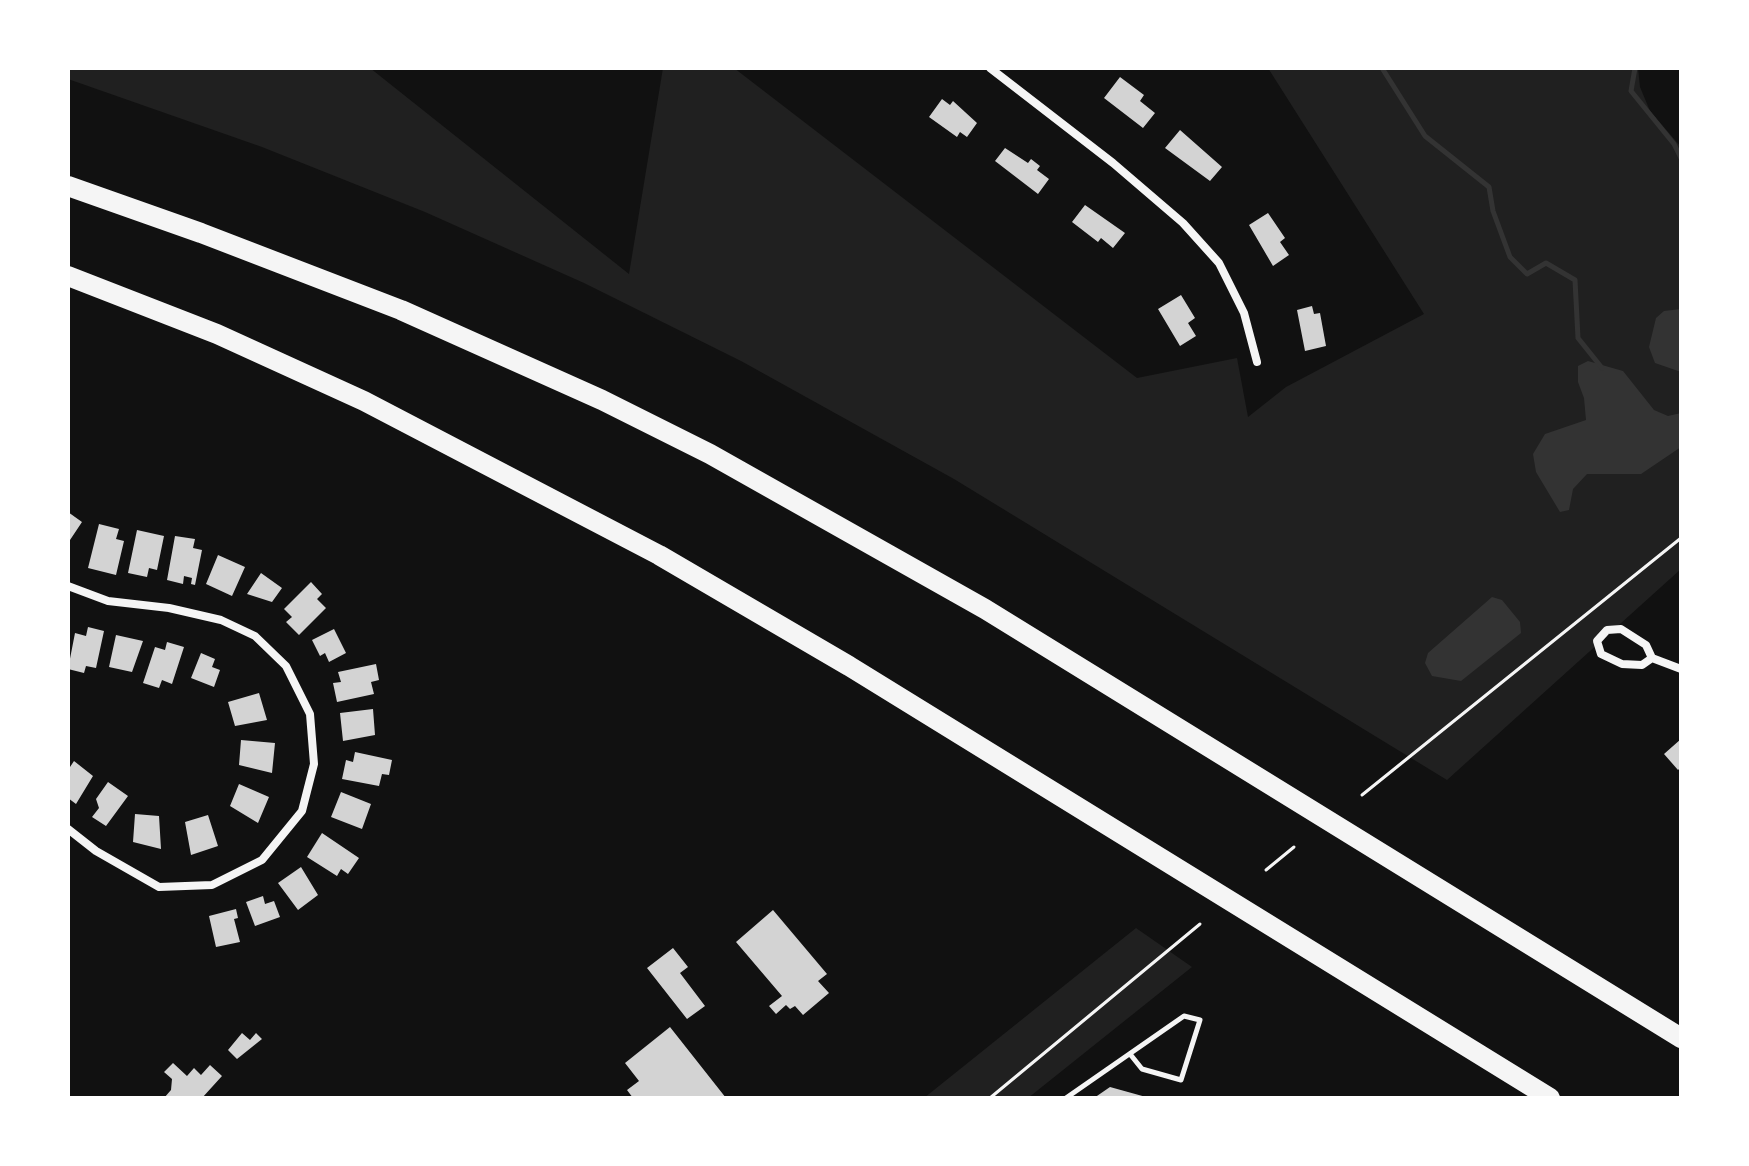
<!DOCTYPE html>
<html>
<head>
<meta charset="utf-8">
<style>
	body { margin:0 }
	#map { position:relative; width:1749px; height:1166px; overflow:hidden; background:#111; font-family:Helvetica,sans-serif }
	canvas { display:block }
	.frame { position:absolute; inset:0; border:70px solid #fff; pointer-events:none }
</style>
</head>
<body>
<div id="map">
<canvas width="1749" height="1166"></canvas>
<div class="frame"></div>
</div>
<script>
const c = document.querySelector('canvas').getContext('2d');
c.lineJoin = 'round';
function fill(path, color) { c.fillStyle = color; c.fill(path, 'evenodd'); }
const toPath = rows => new Path2D(rows.map(r => 'M' + r).join(''));
function strokePath(path, color, width, dash) { c.strokeStyle = color; c.lineWidth = width; c.lineCap = dash ? 'butt' : 'round'; c.setLineDash(dash || []); c.stroke(path); }
fill(toPath([
	[68,68,370,68,629,274,663,68,734,68,1137,378,1237,358,1248,417,1286,387,1424,314,1268,68,1638,68,1640,87,1650,111,1681,147,1681,569,1447,780,954,479,741,361,584,283,425,212,262,147,68,79],
	[1136,928,1192,967,1028,1098,924,1098]
]), '#202020');
fill(toPath([
	[1681,309,1681,372,1655,363,1649,347,1656,318,1664,311],
	[1588,361,1623,371,1654,410,1668,416,1681,413,1681,447,1641,474,1587,474,1573,489,1569,510,1560,512,1536,472,1533,454,1545,434,1586,420,1584,398,1578,382,1578,366],
	[1492,597,1502,600,1520,622,1521,633,1461,681,1432,676,1425,663,1428,653]
]), '#333');
strokePath(toPath([
	[1382,68,1425,136,1489,187,1493,211,1510,257,1527,274,1546,263,1575,280,1578,338,1602,368],
	[1635,68,1631,91,1674,144,1681,158]
]), '#333', 5);
fill(toPath([
	[1120,77,1144,95,1140,101,1155,113,1143,128,1104,98],
	[942,99,950,105,953,101,977,123,967,137,960,132,957,137,929,117],
	[1180,130,1222,167,1210,181,1165,148],
	[1005,148,1028,163,1031,159,1040,166,1037,170,1049,179,1038,194,995,161],
	[1085,205,1125,233,1113,248,1101,238,1098,242,1072,222],
	[1268,213,1285,238,1280,242,1289,255,1273,266,1249,225],
	[1181,295,1195,318,1188,323,1196,336,1180,346,1158,309],
	[1312,306,1314,314,1320,313,1326,346,1305,351,1297,310],
	[68,512,82,522,70,540,68,539],
	[99,524,119,529,116,539,124,541,116,575,88,568],
	[137,530,164,536,157,570,149,568,147,577,128,573],
	[175,536,195,539,193,548,202,550,195,585,191,584,192,578,184,576,183,584,167,580],
	[218,555,245,567,232,596,206,584],
	[261,573,282,588,272,602,247,594],
	[311,582,322,594,317,599,326,608,299,635,286,622,292,617,284,609],
	[88,627,104,631,96,668,86,666,84,673,68,669,75,633,86,636],
	[334,629,346,653,329,662,325,653,320,656,312,640],
	[116,635,143,641,132,672,109,667],
	[167,642,184,647,172,684,162,680,159,688,143,683,155,647,165,650],
	[201,653,215,659,212,667,220,670,214,687,191,678],
	[376,664,379,680,371,682,374,694,337,702,333,683,341,682,338,672],
	[259,693,267,720,235,726,228,702],
	[373,709,375,735,343,741,340,713],
	[1681,739,1681,767,1678,770,1664,754],
	[241,740,275,743,272,773,239,765],
	[355,752,392,760,389,775,382,774,379,786,342,779,346,760,353,762],
	[74,761,93,776,76,804,68,798,68,770],
	[108,782,128,796,106,826,92,817,99,808,96,799],
	[239,784,269,797,258,823,230,806],
	[341,792,371,804,362,829,331,817],
	[135,814,159,816,161,849,133,842],
	[208,815,218,846,191,855,185,822],
	[322,833,359,858,348,874,341,869,337,876,307,857],
	[301,867,318,895,298,910,278,883],
	[263,896,265,904,274,901,280,917,255,926,246,902],
	[236,909,238,918,234,919,240,942,216,947,209,916],
	[773,910,827,974,818,981,829,993,803,1015,795,1006,790,1009,786,1005,776,1014,769,1006,782,996,736,942],
	[673,948,688,967,680,973,705,1006,687,1019,647,968],
	[670,1027,726,1098,633,1098,627,1090,639,1081,625,1063],
	[242,1033,250,1040,256,1033,262,1039,237,1059,228,1050],
	[173,1063,187,1076,194,1068,201,1075,210,1065,222,1076,202,1098,164,1098,171,1090,172,1079,164,1072],
	[1110,1087,1146,1097,1146,1098,1094,1098]
]), '#d3d3d3');
strokePath(toPath([
	[1362,795,1681,538],
	[1266,870,1294,847],
	[990,1098,1200,924]
]), '#f5f5f5', 3);
strokePath(toPath([
	[1066,1098,1184,1016,1200,1020,1181,1080,1142,1069,1130,1054]
]), '#f5f5f5', 5);
strokePath(toPath([
	[990,68,1113,163,1183,223,1219,263,1244,313,1257,362],
	[68,586,108,601,169,608,221,620,255,636,286,666,310,714,314,764,302,811,262,860,212,885,159,887,96,851,68,829],
	[1652,658,1642,665,1622,664,1601,654,1597,641,1607,630,1621,629,1646,645,1652,658,1681,669]
]), '#f5f5f5', 8);
strokePath(toPath([
	[68,186,201,233,401,310,602,400,710,454,985,609,1681,1038],
	[68,276,217,334,364,401,659,555,849,666,1550,1098]
]), '#f5f5f5', 20);
</script>
</body>
</html>
